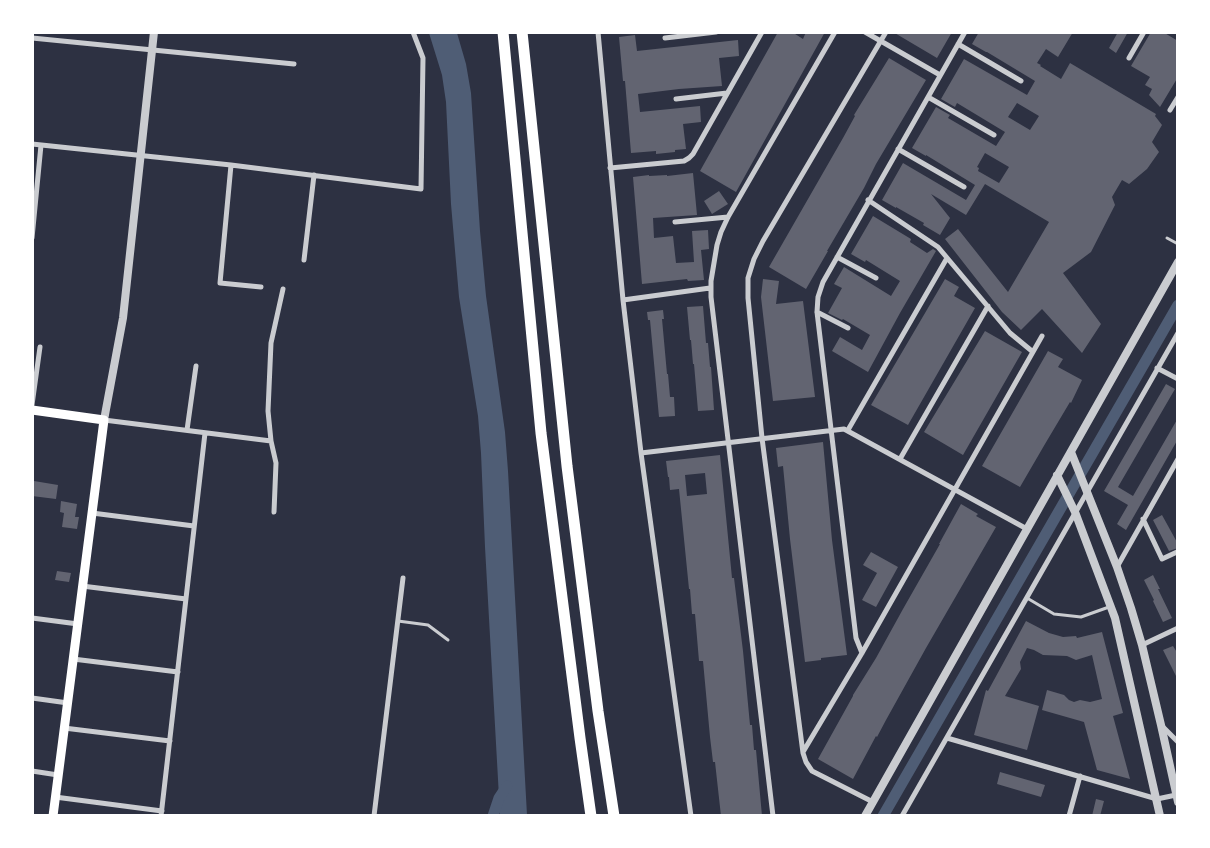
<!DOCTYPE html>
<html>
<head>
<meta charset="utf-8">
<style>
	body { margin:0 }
	#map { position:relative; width:1210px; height:848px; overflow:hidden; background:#2d3142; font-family:"DejaVu Sans",sans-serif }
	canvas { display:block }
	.frame { position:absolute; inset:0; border:34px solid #fff; pointer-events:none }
</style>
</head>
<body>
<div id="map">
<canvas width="1210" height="848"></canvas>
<div class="frame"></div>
</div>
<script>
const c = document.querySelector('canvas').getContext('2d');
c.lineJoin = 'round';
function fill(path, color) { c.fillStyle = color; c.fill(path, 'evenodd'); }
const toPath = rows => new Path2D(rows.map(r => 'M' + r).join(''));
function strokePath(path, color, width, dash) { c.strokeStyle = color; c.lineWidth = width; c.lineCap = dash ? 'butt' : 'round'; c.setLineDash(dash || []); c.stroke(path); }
fill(toPath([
	[429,33,457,33,466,64,471,93,480,231,486,296,505,432,508,471,527,815,500,815,485,547,481,453,478,416,459,297,451,204,446,102,442,75]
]), '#4f5d75');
strokePath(toPath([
	[493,816,499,798,507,786],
	[883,816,1178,305]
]), '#4f5d75', 11);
fill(toPath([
	[778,32,792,32,803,39,806,32,825,32,736,192,700,171],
	[893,32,952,32,937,58],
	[979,32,1073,32,1058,57,1046,49,1037,63,1041,65,1040,66,1061,79,1070,63,1156,114,1155,116,1162,125,1152,142,1159,152,1147,169,1129,184,1122,180,1112,197,1115,205,1091,252,1063,273,1101,324,1082,353,1042,309,1021,330,1002,312,945,239,958,229,1008,292,1049,222,985,184,966,215,931,194,950,218,940,235,923,225,924,223,896,207,896,208,882,200,903,163,966,200,975,185,926,155,926,156,912,148,936,107,950,115,948,118,996,146,1005,132,957,103,955,107,941,99,964,59,1027,95,1035,81,987,52,986,52,972,44],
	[1017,103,1039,116,1030,130,1008,117],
	[985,153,1009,167,999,183,978,171,979,168,977,167],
	[1118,32,1128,32,1116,53,1109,48],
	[1151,32,1163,32,1178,41,1178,77,1160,107,1149,95,1152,89,1145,85,1150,77,1131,66],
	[635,35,637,51,738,40,739,56,719,58,722,86,679,89,638,94,640,112,700,106,701,122,683,124,686,149,675,150,675,152,656,154,656,151,631,153,625,81,623,81,619,37],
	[889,58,926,80,876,164,864,188,827,251,828,251,806,289,769,267,843,138,855,116,854,115],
	[693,173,697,215,653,218,654,238,673,236,676,263,694,262,692,231,708,230,709,249,701,250,704,280,688,281,687,279,642,284,633,177,649,175,649,176,667,175,667,176],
	[719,191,728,204,712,214,704,201],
	[873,216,911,239,910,242,927,253,933,249,936,251,900,313,868,372,832,351,840,337,862,350,870,335,843,319,842,320,828,313,842,288,834,284,844,267,891,296,900,281,866,260,865,262,851,254],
	[763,279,779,281,776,304,803,301,815,397,773,401,761,297],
	[945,279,959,287,954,296,975,308,908,425,871,405],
	[703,306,706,343,708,343,710,367,711,367,714,410,698,411,694,364,693,364,691,340,690,340,687,307],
	[663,310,664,319,662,319,667,374,668,374,670,397,674,397,675,416,659,417,650,320,648,320,647,312],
	[985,331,1022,352,963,455,924,432],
	[1048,351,1063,359,1058,367,1082,380,1071,403,1070,402,1045,444,1020,487,982,466],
	[1166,384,1175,389,1118,487,1133,496,1178,418,1178,439,1126,530,1117,524,1128,505,1104,491],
	[823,442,832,540,847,655,821,658,821,660,805,662,790,539,783,466,778,467,776,448],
	[720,455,732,578,734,578,743,651,750,725,752,725,754,750,756,750,762,816,721,816,715,762,713,762,710,737,703,661,699,661,695,614,692,614,690,589,689,589,679,489,670,490,669,477,668,477,666,461],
	[705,473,707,494,687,496,685,475],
	[34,481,58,485,56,499,32,496],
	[61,501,77,504,75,517,79,517,77,529,62,527,64,513,60,512],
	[961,504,978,514,976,516,996,527,926,648,886,720,877,737,876,736,853,779,818,759,853,696,853,695,876,658,903,609,940,544,939,544],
	[1162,515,1178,544,1178,548,1169,551,1153,520],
	[871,552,898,567,876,607,862,600,877,573,863,565],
	[57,571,71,573,69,582,55,580],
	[1153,575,1160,589,1158,589,1172,618,1163,622,1153,601,1154,600,1144,580],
	[1026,621,1049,633,1063,637,1076,636,1077,638,1102,632,1123,713,1113,716,1130,779,1097,770,1084,722,1042,710,1047,690,1064,695,1069,700,1074,702,1080,700,1090,702,1102,699,1092,655,1076,660,1067,656,1043,655,1034,650,1027,648,1020,662,1021,669,1005,696,1039,706,1027,750,974,735,986,690,988,691],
	[1173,646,1178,654,1178,680,1163,650],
	[1000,772,1045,785,1041,797,997,784],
	[1096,799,1104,801,1100,816,1092,816]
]), '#626471');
strokePath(toPath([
	[1167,238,1178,244],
	[1027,598,1054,614,1081,617,1109,607],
	[398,621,428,625,448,640]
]), '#caccd0', 3);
strokePath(toPath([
	[598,32,623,300,641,453,691,816],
	[865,32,940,75],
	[32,38,294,64],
	[665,38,716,32],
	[958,44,1021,81],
	[1129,58,1144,32],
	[928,97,994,135],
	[676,99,727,93],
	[1170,110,1178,97],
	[32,144,231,165,421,189,423,58,413,32],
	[898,149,964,187],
	[231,165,220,283,261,287],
	[610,168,684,161,689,158,693,154,762,32],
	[868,200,938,247,1010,333,1033,352],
	[675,222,728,217],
	[32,238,41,145],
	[837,257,876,278],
	[304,260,314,175],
	[623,300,710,288],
	[817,312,848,328],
	[1157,368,1178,379],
	[32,405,40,347],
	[104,420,271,441],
	[187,430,196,366],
	[848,430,947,258],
	[641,453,844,429,1027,529],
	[900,459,988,306],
	[274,512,276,463,271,441,268,411,271,343,283,289],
	[92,513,194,526],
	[1143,519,1162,559,1177,552],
	[1117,567,1178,459],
	[82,586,186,599],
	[32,618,78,624],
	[1142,645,1178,628],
	[862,653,856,638,817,312,818,297,823,282,965,32],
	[73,659,178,672],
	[32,698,68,703],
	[1162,726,1178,742],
	[64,728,170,741],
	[947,738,1157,799,1176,795],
	[803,752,862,653,1042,336],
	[32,771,58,775],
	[55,797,162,811],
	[873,802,812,771,806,762,803,753,762,438,748,298,748,278,754,259,763,241,886,32],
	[161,816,205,433],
	[374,816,403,578],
	[773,816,711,297,711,281,717,245,721,232,728,217,835,32],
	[902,816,1178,333],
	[1069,816,1080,776]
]), '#caccd0', 5);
strokePath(toPath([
	[104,420,123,318,154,32],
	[1071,452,1117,567,1131,608,1142,645,1161,725,1178,802],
	[1057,475,1075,512,1115,618,1160,816],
	[865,816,1178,262]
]), '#caccd0', 8);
strokePath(toPath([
	[32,410,104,420,53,816]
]), '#fff', 9);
strokePath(toPath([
	[503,32,541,433,580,738,591,816],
	[522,32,567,466,598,711,614,816]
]), '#fff', 11);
</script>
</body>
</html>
